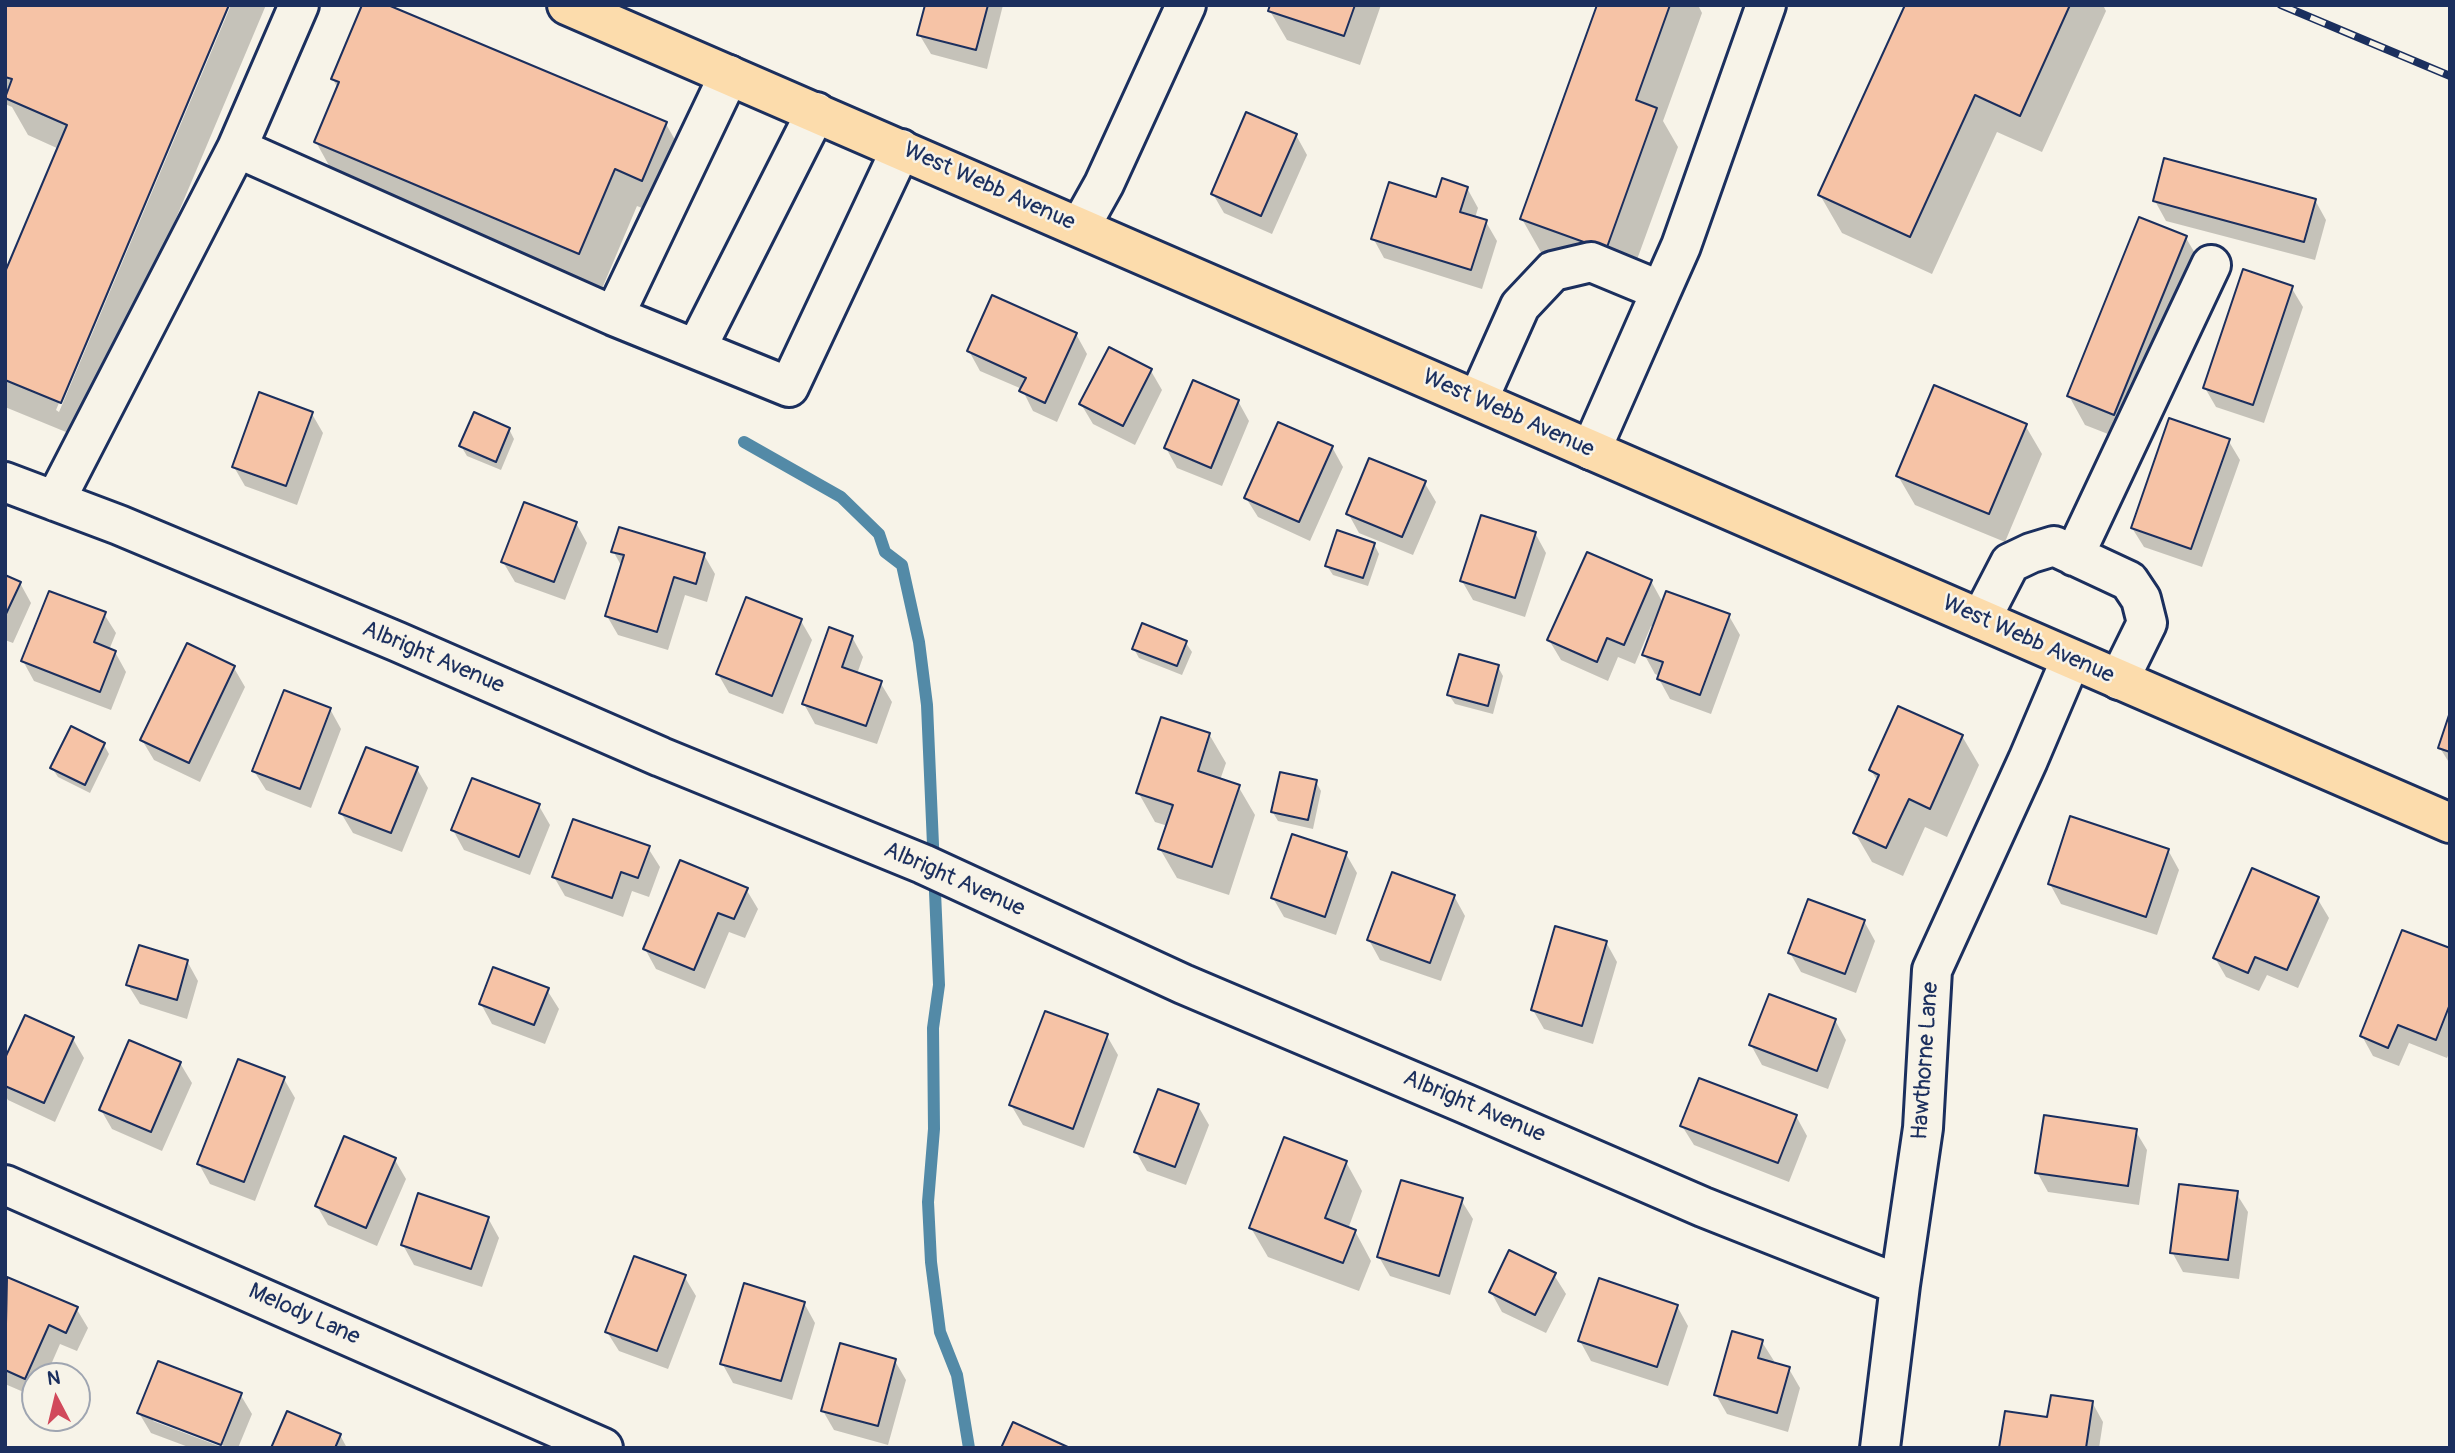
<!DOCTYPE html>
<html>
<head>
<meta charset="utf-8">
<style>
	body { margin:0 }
	#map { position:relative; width:2455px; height:1453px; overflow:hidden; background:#f7f3e8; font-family:Pangolin,sans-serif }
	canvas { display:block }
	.frame { position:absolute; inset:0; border:7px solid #1b2f5e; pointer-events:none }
	.north { position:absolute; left:21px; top:1362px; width:70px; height:70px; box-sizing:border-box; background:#f7f3e8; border:2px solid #9fa5b1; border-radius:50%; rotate:353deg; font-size:19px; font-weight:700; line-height:28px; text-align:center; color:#1b2f5e }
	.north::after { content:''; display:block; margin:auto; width:24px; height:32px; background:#d1495b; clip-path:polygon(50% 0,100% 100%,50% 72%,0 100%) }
</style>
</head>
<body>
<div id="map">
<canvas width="2455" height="1453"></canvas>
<div class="frame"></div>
<div class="north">N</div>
</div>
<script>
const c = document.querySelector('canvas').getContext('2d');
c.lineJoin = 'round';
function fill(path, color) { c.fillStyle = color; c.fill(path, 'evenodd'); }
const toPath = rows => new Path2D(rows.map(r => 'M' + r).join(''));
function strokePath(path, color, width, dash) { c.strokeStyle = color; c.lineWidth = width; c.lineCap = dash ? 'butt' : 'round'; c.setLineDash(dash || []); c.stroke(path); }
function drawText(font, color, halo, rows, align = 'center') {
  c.font = font + ' Pangolin,sans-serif'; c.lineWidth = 5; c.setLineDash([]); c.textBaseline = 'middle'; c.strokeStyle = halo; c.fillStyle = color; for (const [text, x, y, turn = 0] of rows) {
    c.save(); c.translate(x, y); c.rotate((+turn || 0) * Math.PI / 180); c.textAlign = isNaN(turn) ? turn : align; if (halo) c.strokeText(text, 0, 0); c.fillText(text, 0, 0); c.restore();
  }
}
fill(toPath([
	[5,5,227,5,56,410,59,412,231,5,266,5,83,439,5,407,5,277,59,149,28,135,12,107,5,104],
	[927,5,1003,5,987,69,931,54,919,34],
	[1272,5,1381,5,1360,65,1287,40,1270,11],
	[1599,5,1698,5,1702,13,1663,121,1678,147,1627,287,1543,256,1522,219],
	[1907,5,2103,5,2106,11,2042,152,1997,132,1932,274,1842,233,1820,195],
	[333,79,666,124,687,161,664,217,637,206,601,291,337,180,316,142,338,89],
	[1296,135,1307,155,1272,234,1224,213,1213,194],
	[1467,188,1478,208,1475,218,1486,222,1497,241,1482,289,1384,258,1373,238,1437,199],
	[2315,200,2326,220,2315,260,2166,221,2155,201],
	[2186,238,2203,267,2131,443,2085,425,2069,396],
	[2291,287,2303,307,2264,423,2216,407,2205,388],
	[1076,334,1087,354,1057,422,1033,411,1022,389,980,371,969,351],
	[1109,350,1151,371,1162,390,1135,445,1093,424,1081,404],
	[1238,401,1249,421,1222,486,1177,468,1166,448],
	[312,414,323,433,297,505,245,486,234,467],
	[2025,425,2042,454,2005,542,1915,505,1898,476],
	[509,429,514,439,501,470,467,456,461,446],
	[2228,440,2240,460,2202,567,2144,547,2132,528],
	[1332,447,1343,467,1310,541,1258,517,1246,498],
	[1424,482,1436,502,1413,555,1359,533,1348,513],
	[576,523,587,543,565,600,515,582,503,562],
	[1535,533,1546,553,1525,617,1473,600,1462,581],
	[1374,544,1379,554,1368,586,1333,575,1327,566],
	[613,551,704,555,715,574,707,602,685,595,668,650,618,635,607,616,622,567],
	[5,577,20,583,31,603,13,643,5,640],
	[1651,581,1663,603,1729,616,1740,635,1711,714,1670,699,1659,679,1660,676,1655,674,1644,654,1654,627,1651,626,1635,664,1618,657,1608,681,1561,660,1549,640],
	[104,614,116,633,109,650,115,652,126,672,111,710,34,681,23,661],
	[801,621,812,640,783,714,729,693,718,674],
	[852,637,863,657,857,674,880,682,892,702,877,744,815,724,804,704],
	[1186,643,1192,652,1182,675,1139,658,1134,649],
	[1498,667,1503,676,1493,714,1455,704,1449,695],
	[234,668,245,687,200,782,154,760,142,740],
	[330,709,341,729,311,808,266,790,254,771],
	[2450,718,2450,764,2440,748],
	[1209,734,1226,763,1220,780,1238,786,1255,815,1229,895,1177,878,1160,849,1168,826,1155,822,1138,792],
	[1962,736,1979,765,1947,837,1925,827,1903,876,1872,862,1855,833,1878,782,1871,770],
	[104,745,109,754,90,793,58,777,52,768],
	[417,769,428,788,402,852,353,833,341,813],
	[1316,782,1321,791,1313,829,1278,821,1272,811],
	[539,806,550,825,530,875,464,850,453,830],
	[648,848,660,867,649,897,632,891,623,917,565,896,554,877],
	[2168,850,2179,870,2157,935,2061,904,2050,884],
	[1346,854,1357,873,1336,935,1284,917,1273,898],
	[746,889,758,909,745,938,729,932,705,989,656,969,645,949],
	[1454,896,1465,916,1441,981,1380,960,1369,940],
	[2317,898,2329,918,2298,988,2267,975,2259,991,2226,977,2215,958],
	[1864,921,1875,941,1856,993,1801,972,1790,953],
	[1606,942,1617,962,1593,1044,1544,1029,1533,1010],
	[2450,950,2450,1051,2447,1058,2409,1043,2399,1066,2373,1056,2362,1036],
	[187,961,198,981,187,1019,140,1004,128,985],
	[547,990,559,1009,545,1044,492,1024,481,1004],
	[1835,1020,1846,1040,1828,1089,1762,1065,1751,1045],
	[1107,1036,1118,1055,1084,1148,1023,1125,1011,1105],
	[73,1039,84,1058,55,1122,8,1100,5,1095,5,1062],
	[180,1063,192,1083,162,1151,112,1129,101,1110],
	[284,1079,295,1098,255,1201,210,1184,199,1164],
	[1198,1106,1209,1125,1186,1185,1147,1171,1136,1152],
	[1796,1116,1807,1136,1789,1182,1694,1145,1682,1126],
	[2135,1130,2147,1150,2139,1205,2048,1192,2037,1172],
	[395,1160,406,1179,377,1246,328,1225,317,1206],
	[1346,1162,1362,1191,1348,1229,1355,1231,1371,1261,1359,1291,1268,1257,1251,1228],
	[2236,1193,2248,1212,2239,1279,2183,1272,2172,1252],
	[1461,1200,1473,1219,1450,1295,1390,1276,1379,1257],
	[488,1218,499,1238,482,1287,414,1265,403,1245],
	[1554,1275,1566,1294,1546,1333,1502,1312,1491,1292],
	[684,1276,696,1296,668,1369,619,1351,607,1332],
	[8,1279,76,1308,88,1328,77,1351,60,1344,46,1376,35,1376,35,1397,5,1384,5,1284],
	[804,1303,815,1323,792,1400,733,1383,722,1363],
	[1677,1306,1688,1326,1668,1386,1591,1361,1580,1341],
	[1762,1342,1774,1361,1773,1364,1789,1369,1800,1388,1788,1432,1727,1414,1716,1395],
	[895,1361,906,1380,888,1445,834,1430,823,1411],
	[240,1394,252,1414,238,1448,229,1448,153,1417,153,1421,224,1448,191,1448,151,1433,139,1413],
	[2092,1402,2103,1422,2099,1448,2001,1448,2049,1419],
	[340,1435,347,1448,273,1448]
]), '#0003');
strokePath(toPath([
	[744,442,841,497,879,534,885,552,902,565,919,642,927,705,939,985,933,1028,934,1129,928,1202,931,1262,940,1332,957,1375,969,1448]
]), '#538aa7', 12);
const building = toPath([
	[5,5,229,5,61,403,5,380,5,272,67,125,5,98,12,79,5,77,5,5],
	[362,5,388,5,667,122,642,181,615,169,579,254,314,142,339,82,331,79,362,5],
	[925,5,988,5,976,50,917,35,925,5],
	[1270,5,1355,5,1344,36,1268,11,1270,5],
	[1597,5,1670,5,1636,100,1657,108,1606,250,1520,219,1597,5],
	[1905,5,2070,5,2020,116,1975,95,1910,237,1818,195,1905,5],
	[1246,112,1297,134,1261,216,1211,194,1246,112],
	[2164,158,2316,199,2304,242,2153,201,2164,158],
	[1442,178,1468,187,1460,212,1487,220,1471,270,1371,239,1389,182,1436,197,1442,178],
	[2139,217,2187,236,2114,415,2067,396,2139,217],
	[2243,269,2293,286,2253,405,2203,388,2243,269],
	[992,295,1077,333,1045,403,1019,391,1026,378,967,351,992,295],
	[1109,347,1152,369,1123,426,1079,404,1109,347],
	[1193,380,1239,400,1211,468,1164,448,1193,380],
	[1934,385,2027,424,1989,514,1896,476,1934,385],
	[259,392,313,412,286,486,232,467,259,392],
	[474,412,510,428,496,462,459,446,474,412],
	[2169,418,2230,439,2191,549,2131,528,2169,418],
	[1278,422,1333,446,1299,522,1244,498,1278,422],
	[1369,458,1426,481,1402,537,1346,514,1369,458],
	[524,502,577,522,554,582,501,562,524,502],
	[1481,515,1536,532,1515,598,1460,581,1481,515],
	[619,527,705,553,696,584,674,577,657,632,605,616,624,555,611,552,619,527],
	[1337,530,1375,543,1363,578,1325,566,1337,530],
	[1587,552,1652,580,1624,645,1607,638,1597,662,1547,640,1587,552],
	[5,575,21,582,5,616,5,575],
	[49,591,106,612,94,642,116,651,100,692,21,661,49,591],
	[1666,591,1730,614,1700,695,1657,679,1663,662,1642,655,1666,591],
	[746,597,802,619,772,696,716,674,746,597],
	[1142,623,1187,641,1177,666,1132,649,1142,623],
	[829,627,853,636,842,667,882,681,866,726,802,704,829,627],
	[187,643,235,666,189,763,140,740,187,643],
	[1459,654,1499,665,1488,706,1447,695,1459,654],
	[284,690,331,708,300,789,252,771,284,690],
	[1898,706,1963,735,1930,809,1909,799,1886,848,1853,833,1879,775,1869,770,1898,706],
	[2450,712,2450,752,2438,748,2450,712],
	[1161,717,1210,733,1198,771,1240,785,1212,867,1158,849,1173,805,1136,793,1161,717],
	[71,726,105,743,85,785,50,768,71,726],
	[366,747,418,767,391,833,339,813,366,747],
	[1280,772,1317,780,1308,820,1271,812,1280,772],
	[472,778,540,804,519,857,451,830,472,778],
	[2070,816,2169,849,2146,917,2048,884,2070,816],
	[573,819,650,846,638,878,621,872,612,898,552,877,573,819],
	[1292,834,1347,852,1325,917,1271,898,1292,834],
	[680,860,748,888,734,919,718,913,694,970,643,949,680,860],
	[2252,868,2319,897,2287,970,2255,957,2248,973,2213,958,2252,868],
	[1392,872,1455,895,1430,963,1367,940,1392,872],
	[1808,899,1865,920,1845,974,1788,953,1808,899],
	[1555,926,1607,941,1582,1026,1531,1010,1555,926],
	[2402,930,2450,948,2450,1004,2436,1040,2398,1025,2388,1048,2360,1036,2402,930],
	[139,945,188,960,177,1000,126,985,139,945],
	[493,967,549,988,534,1025,479,1004,493,967],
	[1769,994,1836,1019,1817,1071,1749,1045,1769,994],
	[1045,1011,1108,1034,1073,1129,1009,1105,1045,1011],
	[25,1015,74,1037,44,1103,5,1086,5,1058,25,1015],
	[129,1040,181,1062,151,1132,99,1110,129,1040],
	[238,1059,285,1077,244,1182,197,1164,238,1059],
	[1699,1078,1797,1115,1778,1163,1680,1126,1699,1078],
	[1158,1089,1199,1104,1175,1167,1134,1152,1158,1089],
	[2044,1115,2137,1129,2128,1186,2035,1173,2044,1115],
	[344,1136,396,1158,366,1228,315,1206,344,1136],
	[1284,1137,1347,1161,1325,1218,1356,1230,1343,1263,1249,1228,1284,1137],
	[1401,1180,1463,1198,1439,1276,1377,1257,1401,1180],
	[2179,1184,2238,1191,2228,1260,2170,1253,2179,1184],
	[418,1193,489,1217,471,1269,401,1245,418,1193],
	[1509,1250,1556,1273,1535,1315,1489,1292,1509,1250],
	[634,1256,686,1275,657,1351,605,1332,634,1256],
	[7,1277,78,1307,66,1333,49,1325,25,1379,5,1370,7,1277],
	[1599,1278,1678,1305,1657,1367,1578,1341,1599,1278],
	[744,1283,805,1302,781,1381,720,1364,744,1283],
	[1732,1331,1763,1340,1758,1358,1790,1367,1777,1413,1714,1395,1732,1331],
	[840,1343,896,1359,878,1426,821,1411,840,1343],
	[158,1361,242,1393,221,1445,137,1413,158,1361],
	[2051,1395,2093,1401,2086,1448,1999,1448,2005,1411,2047,1417,2051,1395],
	[287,1411,341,1434,335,1448,271,1448,287,1411],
	[1013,1422,1070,1448,1001,1448,1013,1422]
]);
fill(building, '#f6c3a6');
strokePath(building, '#1b2f5e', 2);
const minor = toPath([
	[237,148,614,316,729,75],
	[1080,227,1104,184,1186,5],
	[1661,291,1681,246,1766,5],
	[614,316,789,387,901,149],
	[696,349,816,112],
	[1478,400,1520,306,1553,271,1591,262,1661,291,1591,450],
	[5,482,119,525,398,642,661,757,923,864,1183,984,1466,1104,1703,1207,1900,1285],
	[55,501,237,148,299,5],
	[2074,556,2211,265],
	[1981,619,2010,563,2031,553,2054,546,2129,581,2141,599,2147,623,2119,680],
	[5,1185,603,1448],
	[1880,1448,1900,1285,1923,1128,1932,970,2028,760,2071,659]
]);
const highway = toPath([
	[567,5,2450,823]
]);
strokePath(minor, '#1b2f5e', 44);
strokePath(highway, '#1b2f5e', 44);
strokePath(minor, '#f7f3e8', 38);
strokePath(highway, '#fcdcac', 38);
const rail = toPath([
	[2281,5,2450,76]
]);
strokePath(rail, '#1b2f5e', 8);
strokePath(rail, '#f7f3e8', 5, [16]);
drawText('23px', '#1b2f5e', '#f7f3e8', [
	["West Webb Avenue",989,187,24],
	["West Webb Avenue",1508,414,24],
	["West Webb Avenue",2028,640,24],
	["Albright Avenue",433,658,23],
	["Albright Avenue",954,880,24],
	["Hawthorne Lane",1926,1061,-86],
	["Albright Avenue",1474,1107,23],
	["Melody Lane",304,1315,24]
]);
</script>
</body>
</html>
